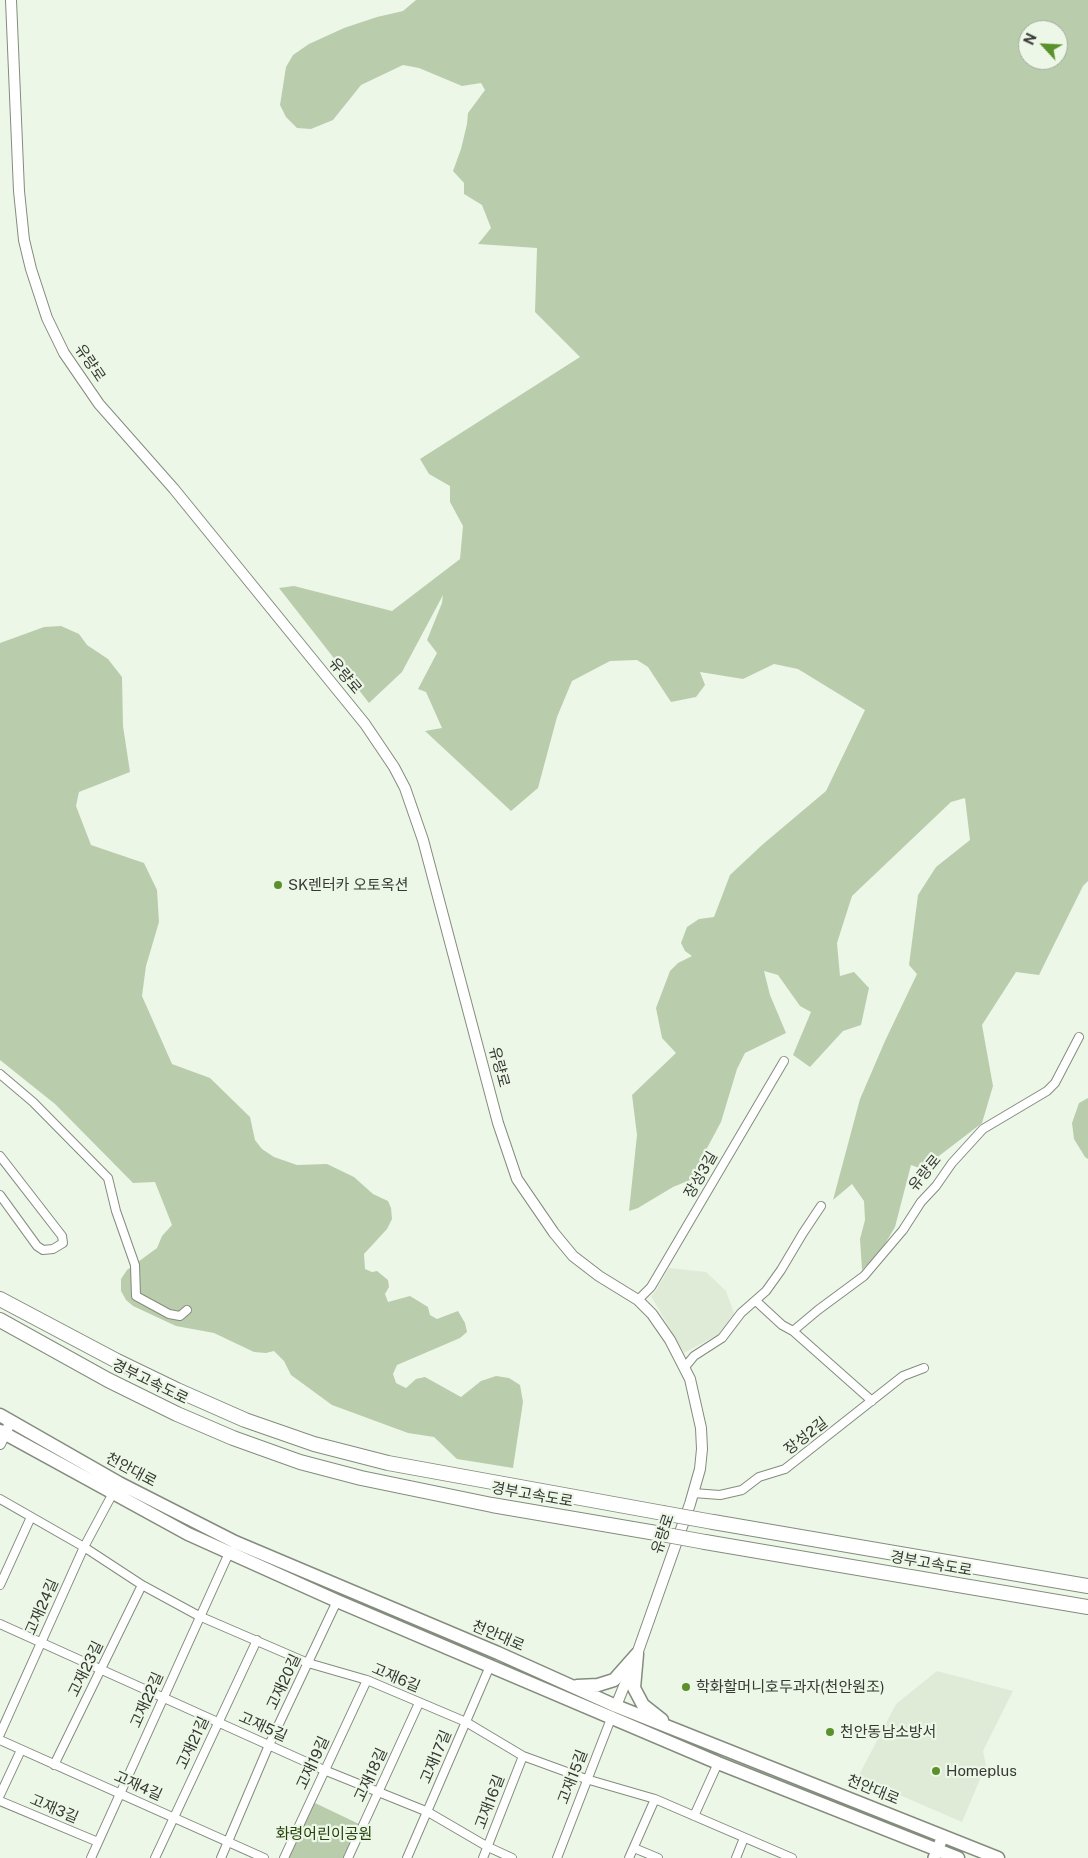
<!DOCTYPE html>
<html>
<head>
<meta charset="utf-8">
<style>
	body { margin:0 }
	#map { position:relative; width:1088px; height:1858px; overflow:hidden; background:#edf7e7; font-family:"Public Sans",sans-serif }
	canvas { display:block }
	.north { position:absolute; left:1018px; top:20px; width:50px; height:50px; box-sizing:border-box; background:#edf7e7; border:1px solid #a3ab9f; border-radius:50%; rotate:295deg; font-size:14px; font-weight:700; line-height:20px; text-align:center; color:#353833 }
	.north::after { content:''; display:block; margin:auto; width:18px; height:22px; background:#5a912c; clip-path:polygon(50% 0,100% 100%,50% 72%,0 100%) }
</style>
</head>
<body>
<div id="map">
<canvas width="1088" height="1858"></canvas>
<div class="north">N</div>
</div>
<script>
const c = document.querySelector('canvas').getContext('2d');
c.lineJoin = 'round';
function fill(path, color) { c.fillStyle = color; c.fill(path, 'evenodd'); }
const toPath = rows => new Path2D(rows.map(r => 'M' + r).join(''));
function strokePath(path, color, width, dash) { c.strokeStyle = color; c.lineWidth = width; c.lineCap = dash ? 'butt' : 'round'; c.setLineDash(dash || []); c.stroke(path); }
function drawText(font, color, halo, rows, align = 'center') {
  c.font = font + ' "Public Sans","Noto Sans KR",sans-serif'; c.lineWidth = 4.5; c.setLineDash([]); c.textBaseline = 'middle'; c.strokeStyle = halo; c.fillStyle = color; for (const [text, x, y, turn = 0] of rows) {
    c.save(); c.translate(x, y); c.rotate((+turn || 0) * Math.PI / 180); c.textAlign = isNaN(turn) ? turn : align; if (halo) c.strokeText(text, 0, 0); c.fillText(text, 0, 0); c.restore();
  }
}
fill(toPath([
	[669,1268,706,1272,726,1291,734,1313,719,1334,684,1353,651,1296,655,1292],
	[937,1671,1013,1691,983,1751,986,1765,962,1822,858,1777,896,1704]
]), '#dfebd6');
fill(toPath([
	[416,0,1088,0,1088,881,1083,886,1039,975,1016,972,982,1025,993,1086,982,1123,922,1169,911,1165,895,1227,882,1249,862,1270,860,1239,865,1220,864,1201,852,1184,833,1200,860,1099,885,1041,917,974,909,965,918,895,936,867,970,840,965,798,951,802,852,896,837,943,840,976,854,972,869,988,861,1025,843,1031,810,1067,793,1055,811,1012,800,1006,778,975,764,971,770,995,786,1033,745,1053,737,1069,721,1122,690,1180,673,1187,638,1208,629,1211,637,1135,632,1095,676,1053,662,1038,656,1008,670,971,678,963,692,956,685,951,681,943,687,927,699,919,714,917,730,875,762,845,826,791,865,710,798,669,774,664,743,679,700,672,705,685,696,697,671,702,648,667,637,660,610,661,572,681,557,717,538,788,511,811,425,731,442,728,426,692,418,689,437,653,427,640,442,603,443,595,402,672,369,703,279,588,294,586,392,611,460,559,463,526,450,502,450,486,429,474,420,459,580,357,535,312,537,248,478,244,491,228,482,205,464,194,464,183,453,171,461,149,467,124,468,113,485,90,481,83,462,86,419,68,403,65,361,85,333,120,311,129,297,128,286,117,280,105,286,67,293,55,309,44,344,28,377,17,403,11],
	[1028,30,1058,30,1058,60,1028,60],
	[61,626,79,634,87,645,108,659,122,677,123,726,130,772,79,792,76,806,91,845,144,863,157,890,159,922,146,966,142,996,172,1064,210,1078,250,1117,255,1140,262,1149,274,1157,297,1165,327,1164,354,1177,373,1194,388,1201,391,1208,392,1219,387,1229,364,1254,365,1269,372,1272,377,1271,388,1280,389,1287,385,1294,388,1302,410,1296,428,1307,430,1315,437,1319,458,1311,465,1323,467,1332,460,1338,397,1365,393,1374,396,1383,406,1388,416,1379,425,1377,461,1397,481,1381,496,1376,509,1378,520,1385,523,1402,513,1468,457,1459,434,1437,408,1433,332,1405,291,1375,284,1361,274,1351,266,1353,254,1352,214,1333,176,1326,133,1306,126,1300,121,1291,121,1279,127,1270,157,1248,162,1236,172,1225,155,1182,133,1183,55,1104,0,1060,0,643,44,627],
	[1088,1098,1088,1159,1085,1157,1074,1139,1072,1123,1079,1103],
	[313,1802,359,1824,344,1858,287,1858]
]), '#b9cdac');
const minor = toPath([
	[0,1074,33,1102,108,1178,116,1211,135,1265,136,1296,169,1314,180,1316,187,1310],
	[0,1156,62,1236,63,1243,53,1249,43,1250,37,1246,0,1195],
	[638,1300,651,1287,784,1061],
	[756,1301,782,1325,793,1331,818,1310,864,1276,903,1230,921,1202,936,1186,952,1163,983,1129,1047,1091,1055,1083,1079,1037],
	[793,1331,872,1401],
	[685,1367,694,1356,722,1338,741,1313,766,1291,781,1270,803,1233,821,1206],
	[693,1493,720,1495,742,1490,759,1477,785,1469,903,1376,924,1368],
	[0,1499,84,1547,142,1585,199,1616,308,1663,367,1680,466,1722,523,1756,586,1779,655,1799,792,1858],
	[0,1585,31,1517],
	[0,1624,324,1770,428,1812,488,1847,512,1858],
	[0,1734,84,1547,113,1493],
	[0,1740,264,1858],
	[54,1765,142,1585],
	[0,1795,21,1750],
	[0,1801,98,1842],
	[694,1816,718,1763],
	[634,1848,658,1858],
	[91,1858,229,1553],
	[155,1858,257,1640],
	[221,1858,269,1745,337,1601],
	[284,1858,367,1680],
	[348,1858,419,1703],
	[407,1858,490,1666],
	[483,1858,523,1756],
	[557,1858,612,1716],
	[629,1858,655,1799],
	[736,1858,744,1838]
]);
const tertiary = toPath([
	[11,0,19,191,24,240,31,269,47,318,64,353,99,404,174,489,365,724,394,767,405,788,423,840,498,1123,517,1179,554,1233,573,1256,599,1276,638,1300,652,1314,670,1340,690,1379,701,1428,702,1449,700,1469,690,1504,637,1654,616,1706],
	[0,1444,11,1421]
]);
const secondary = toPath([
	[934,1858,943,1836]
]);
const primary = toPath([
	[0,1415,119,1483,235,1542,498,1653,616,1706,998,1858],
	[0,1431,188,1534,337,1601,718,1763,958,1858],
	[637,1654,634,1688,643,1705,662,1720],
	[577,1686,598,1685,614,1680,637,1654]
]);
const motorway = toPath([
	[0,1299,117,1361,177,1390,245,1420,314,1444,388,1463,663,1513],
	[0,1320,108,1380,177,1414,233,1438,300,1462,361,1478,492,1505,656,1533],
	[713,1522,1088,1586],
	[705,1542,1088,1607]
]);
strokePath(minor, '#848c7e', 10);
strokePath(tertiary, '#848c7e', 12);
strokePath(secondary, '#848c7e', 14);
strokePath(primary, '#848c7e', 15);
strokePath(motorway, '#848c7e', 16);
strokePath(minor, '#fff', 8);
strokePath(tertiary, '#fff', 10);
strokePath(secondary, '#fff', 11);
strokePath(primary, '#fff', 12);
strokePath(motorway, '#fff', 14);
const motorwayBridge = toPath([
	[663,1513,713,1522],
	[656,1533,705,1542]
]);
strokePath(motorwayBridge, '#848c7e', 16, []);
strokePath(motorwayBridge, '#fff', 14);
for (const [x, y, r, color] of [
	[278,885,5,"#5a912c"],
	[686,1687,5,"#5a912c"],
	[830,1732,5,"#5a912c"],
	[936,1771,5,"#5a912c"]
]) { const dot = new Path2D(); dot.arc(x, y, r, 0, 2 * Math.PI); c.fillStyle = color; c.fill(dot); strokePath(dot, '#edf7e7', 2); }
drawText('15px', '#353833', '#edf7e7', [
	["유량로",90,363,56],
	["유량로",345,676,50],
	["유량로",499,1067,75],
	["유량로",925,1173,-51],
	["장성3길",701,1175,-60],
	["경부고속도로",150,1382,26],
	["장성2길",806,1436,-38],
	["천안대로",131,1470,28],
	["경부고속도로",532,1495,10],
	["유량로",663,1534,-71],
	["경부고속도로",931,1564,10],
	["고재24길",42,1607,-66],
	["천안대로",498,1636,23],
	["고재23길",86,1669,-64],
	["고재6길",396,1678,23],
	["고재20길",284,1682,-65],
	["고재22길",147,1700,-66],
	["고재5길",263,1727,24],
	["고재21길",193,1743,-65],
	["고재17길",436,1757,-67],
	["고재19길",313,1763,-65],
	["고재18길",371,1775,-65],
	["고재15길",573,1777,-69],
	["고재4길",138,1786,24],
	["천안대로",873,1790,22],
	["고재16길",490,1802,-69],
	["고재3길",54,1809,23]
]);
drawText('15px', '#353833', '#edf7e7', [
	["SK렌터카 오토옥션",288,885],
	["학화할머니호두과자(천안원조)",696,1687],
	["천안동남소방서",840,1732],
	["Homeplus",946,1771]
], 'left');
drawText('15px', '#244107', '#edf7e7', [
	["화령어린이공원",324,1834]
]);
</script>
</body>
</html>
